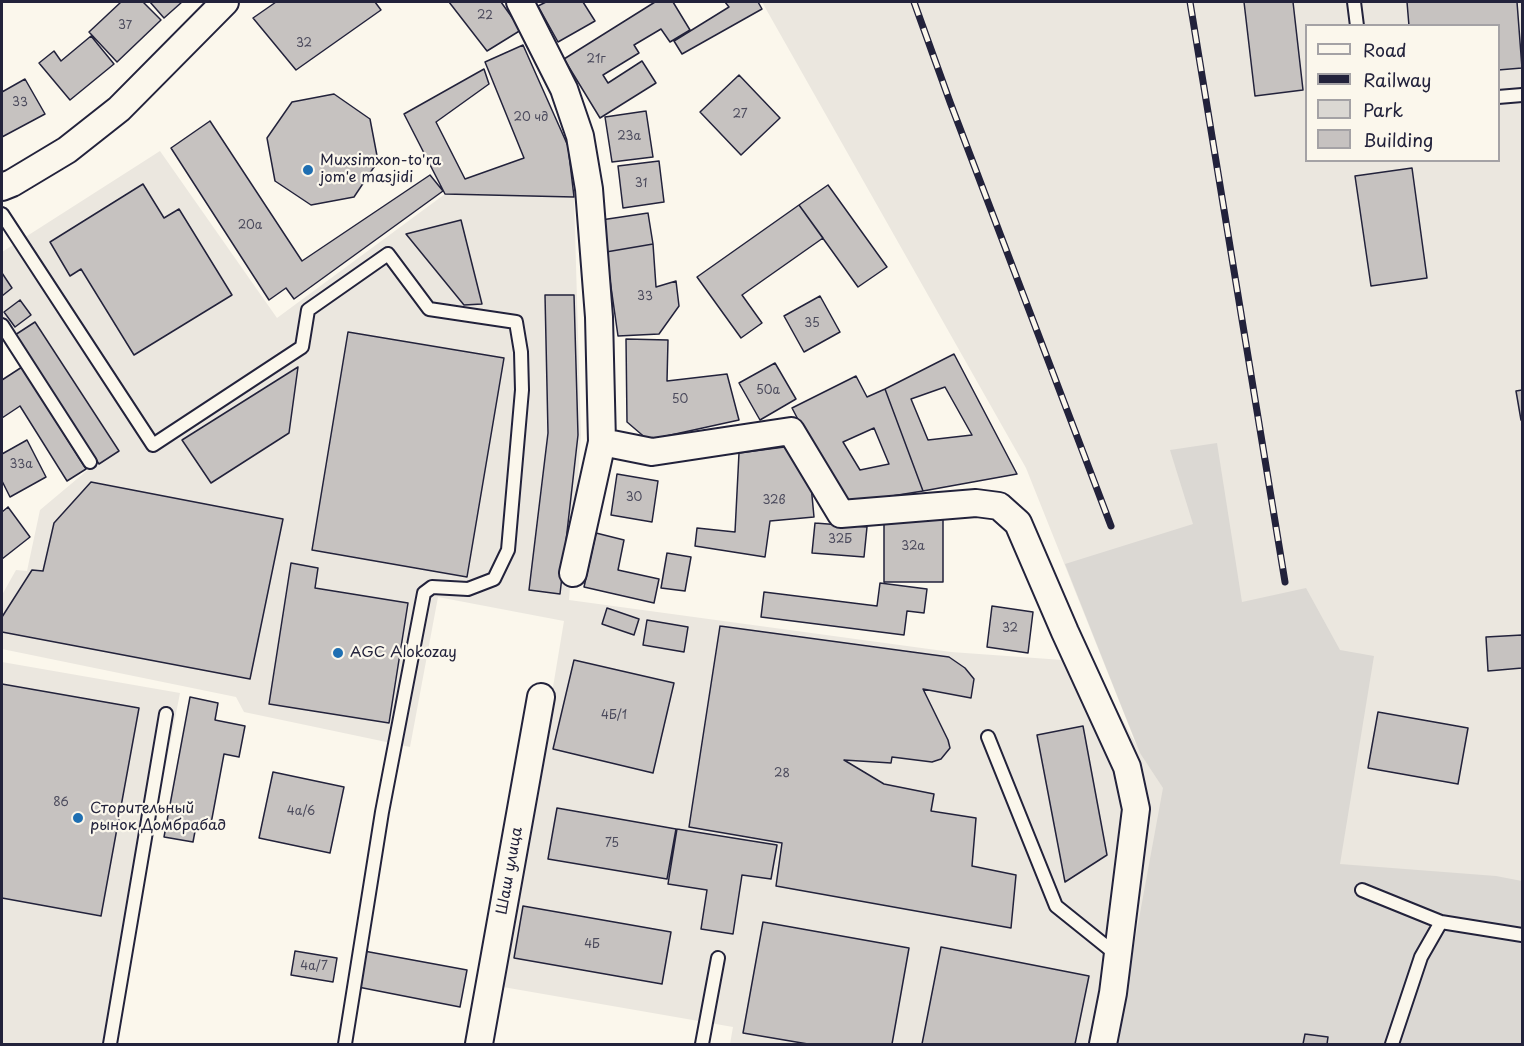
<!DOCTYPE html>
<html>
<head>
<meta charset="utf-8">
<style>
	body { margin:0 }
	#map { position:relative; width:1524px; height:1046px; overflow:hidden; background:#fbf7ec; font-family:"Playpen Sans",sans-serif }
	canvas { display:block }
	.frame { position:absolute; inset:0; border:3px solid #22223b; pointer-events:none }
	.legend { position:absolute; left:1305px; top:24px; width:195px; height:138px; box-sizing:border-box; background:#fbf7ec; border:2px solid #a4a2a5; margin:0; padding:8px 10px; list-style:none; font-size:18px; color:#22223b }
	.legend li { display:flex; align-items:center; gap:12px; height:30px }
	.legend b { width:30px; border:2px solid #a4a2a5 }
</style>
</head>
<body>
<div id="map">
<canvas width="1524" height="1046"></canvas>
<div class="frame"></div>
<ul class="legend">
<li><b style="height:8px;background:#fbf7ec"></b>Road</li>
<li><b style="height:8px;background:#22223b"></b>Railway</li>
<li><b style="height:16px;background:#dbd8d3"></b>Park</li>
<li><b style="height:16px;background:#c6c2c0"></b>Building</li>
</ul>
</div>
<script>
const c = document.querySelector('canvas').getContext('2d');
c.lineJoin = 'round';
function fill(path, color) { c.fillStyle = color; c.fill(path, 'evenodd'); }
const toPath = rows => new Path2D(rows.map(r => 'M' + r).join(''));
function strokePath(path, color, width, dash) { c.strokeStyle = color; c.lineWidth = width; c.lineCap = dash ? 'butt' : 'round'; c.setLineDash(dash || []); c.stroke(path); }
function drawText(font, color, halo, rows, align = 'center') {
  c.font = font + ' "Playpen Sans",sans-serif'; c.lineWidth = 4.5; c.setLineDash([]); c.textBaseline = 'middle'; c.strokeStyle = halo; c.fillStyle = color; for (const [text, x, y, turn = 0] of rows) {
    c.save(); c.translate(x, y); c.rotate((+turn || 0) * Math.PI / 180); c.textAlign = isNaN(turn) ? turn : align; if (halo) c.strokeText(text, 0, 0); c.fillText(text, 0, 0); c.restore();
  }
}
fill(toPath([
	[762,2,1522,2,1522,1044,730,1044,733,1027,503,987,564,621,438,597,410,747,244,712,236,697,2,649,2,595,16,570,27,571,40,510,96,463,2,316,2,252,160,151,277,318,445,194,574,197,581,435,569,600,951,652,1091,662,1137,746,1026,468],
	[1306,26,1498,26,1498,160,1306,160],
	[2,662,180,693,131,943,113,1044,2,1044]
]), '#ebe7df');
fill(toPath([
	[1217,443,1242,602,1306,588,1340,650,1374,656,1340,864,1496,876,1522,881,1522,1044,1116,1044,1163,788,1140,753,1065,564,1193,524,1170,450]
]), '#dbd8d3');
const building = toPath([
	[121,2,143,2,161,20,117,62,89,32,121,2],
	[150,2,182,2,164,18,150,2],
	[276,2,375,2,381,10,296,70,253,18,276,2],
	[449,2,501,2,521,30,487,51,449,2],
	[546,2,583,2,595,21,558,42,538,6,546,2],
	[655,2,673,2,690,30,670,42,661,29,634,45,639,53,603,75,608,83,642,61,656,83,600,118,564,59,655,2],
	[725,2,758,2,762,9,682,54,674,41,729,7,725,2],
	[1244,2,1293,2,1303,90,1255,96,1244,2],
	[1407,2,1517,2,1522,68,1498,70,1498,26,1409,26,1407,2],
	[91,36,114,64,70,100,39,63,54,51,61,61,91,36],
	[523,45,568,146,574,197,445,194,404,114,484,69,489,84,436,122,465,179,524,158,485,62,523,45],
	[739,75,780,118,741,155,700,112,739,75],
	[25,79,45,114,2,137,2,92,25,79],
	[334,94,370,119,378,161,354,197,311,205,275,181,267,138,292,102,334,94],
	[646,111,653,157,612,162,605,117,646,111],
	[210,121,302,261,430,175,443,191,294,299,286,288,269,300,171,148,210,121],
	[659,161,664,202,623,208,618,166,659,161],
	[1412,168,1427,278,1371,286,1355,176,1412,168],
	[143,184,164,218,179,209,232,295,134,355,81,269,70,276,50,242,143,184],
	[828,185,887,267,858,287,799,205,828,185],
	[799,205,823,238,742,295,762,323,741,338,697,277,799,205],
	[648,213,653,244,606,252,601,220,648,213],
	[461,220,482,304,464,305,406,234,461,220],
	[653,244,656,287,676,281,679,306,659,334,618,336,606,252,653,244],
	[2,273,12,288,2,296,2,273],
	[545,295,574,295,578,435,560,594,529,590,548,433,545,295],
	[820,296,840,332,804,352,784,316,820,296],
	[20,300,31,315,15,327,4,312,20,300],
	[35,322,119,451,99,464,15,335,35,322],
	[348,332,504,358,467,577,312,550,348,332],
	[626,339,668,340,667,381,727,374,739,420,648,440,627,422,626,339],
	[954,354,1017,474,923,491,885,389,954,354],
	[945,387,972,435,928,440,911,399,945,387],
	[775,363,796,399,760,420,739,383,775,363],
	[22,367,86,469,67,481,20,406,2,418,2,380,22,367],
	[298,367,289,433,211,483,182,440,298,367],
	[856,376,867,397,885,389,923,491,842,504,792,408,856,376],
	[874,428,889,464,860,470,843,442,874,428],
	[1522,390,1522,420,1521,420,1516,391,1522,390],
	[27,440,46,477,10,497,2,481,2,454,27,440],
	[792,446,811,485,814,517,770,521,765,557,695,546,697,528,735,532,739,453,792,446],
	[617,474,658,481,652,522,611,515,617,474],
	[91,482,283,519,250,679,2,632,2,617,32,570,43,571,54,523,91,482],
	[8,507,30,537,2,559,2,512,8,507],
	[884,513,943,513,943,582,884,582,884,513],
	[815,523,867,527,864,557,812,553,815,523],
	[596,533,624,540,618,570,659,579,654,603,584,587,596,533],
	[667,553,691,557,685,591,661,588,667,553],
	[291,563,318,568,315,588,408,603,389,723,269,704,291,563],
	[880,583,927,589,924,613,907,611,904,635,761,617,764,592,877,606,880,583],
	[992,606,1033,612,1028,653,987,647,992,606],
	[607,608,639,619,634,635,602,624,607,608],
	[647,620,688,627,684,652,643,645,647,620],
	[720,626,949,657,965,668,974,679,971,698,923,689,948,740,950,748,941,759,932,762,892,757,891,763,844,760,884,784,934,794,931,811,976,818,972,866,1016,875,1011,928,776,886,782,843,689,827,720,626],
	[1522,635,1522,668,1488,671,1486,637,1522,635],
	[574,660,674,683,653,773,553,749,574,660],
	[2,684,139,708,101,916,2,898,2,684],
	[190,697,218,703,215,720,245,726,239,757,224,754,210,829,196,826,193,842,164,837,190,697],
	[1378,712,1468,728,1458,784,1368,768,1378,712],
	[1083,726,1107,855,1065,882,1037,735,1083,726],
	[273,772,344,787,330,853,259,838,273,772],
	[557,808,676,829,667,879,548,859,557,808],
	[677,829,777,845,771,879,742,875,733,934,701,929,707,890,668,884,677,829],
	[523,906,671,932,662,984,514,958,523,906],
	[763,922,909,948,892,1044,808,1044,743,1033,763,922],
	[941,947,1089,976,1075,1044,922,1044,941,947],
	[295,951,337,958,333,982,291,975,295,951],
	[364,951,467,970,460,1007,358,987,364,951],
	[1305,1034,1328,1037,1327,1044,1303,1044,1305,1034]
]);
fill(building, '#c6c2c0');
strokePath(building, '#22223b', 1.5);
const lane = toPath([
	[1354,2,1357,26],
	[1498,97,1522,95],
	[2,214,153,445,302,347,308,310,388,254,429,309,516,322,521,352,522,390,508,550,494,579,468,589,432,587,424,593,382,812,345,1044],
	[2,325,90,462],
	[988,737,1056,906,1117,955],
	[1362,890,1441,922,1522,935],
	[110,1044,166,714],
	[702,1044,718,958],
	[1392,1044,1421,957,1441,922]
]);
const street = toPath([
	[520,2,564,89,580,136,589,189,599,317,602,442,573,573],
	[2,187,12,183,67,150,119,109,225,2],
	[602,442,652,452,791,431,841,514,976,503,999,506,1018,523,1065,632,1127,767,1136,809,1113,993,1103,1044],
	[479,1044,541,697]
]);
strokePath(lane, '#22223b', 16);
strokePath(street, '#22223b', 30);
strokePath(lane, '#fbf7ec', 12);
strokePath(street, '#fbf7ec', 26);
const rail = toPath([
	[914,2,950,102,1111,526],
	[1190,2,1285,582]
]);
strokePath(rail, '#22223b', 7);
strokePath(rail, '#fbf7ec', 4.5, [14]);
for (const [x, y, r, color] of [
	[308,170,6,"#1f6fb2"],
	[338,653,6,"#1f6fb2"],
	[78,818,6,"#1f6fb2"]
]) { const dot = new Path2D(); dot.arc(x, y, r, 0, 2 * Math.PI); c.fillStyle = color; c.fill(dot); strokePath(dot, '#fbf7ec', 2); }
drawText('12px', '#4b4a5c', null, [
	["22",485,16],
	["37",125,26],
	["32",304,44],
	["21г",596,60],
	["33",20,103],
	["27",740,115],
	["20 чд",531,118],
	["23а",629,137],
	["31",641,184],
	["20a",250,226],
	["33",645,297],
	["35",812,324],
	["50а",768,391],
	["50",680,400],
	["33а",21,465],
	["30",634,498],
	["32в",774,501],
	["32Б",840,540],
	["32а",913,547],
	["32",1010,629],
	["4Б/1",614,716],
	["28",782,774],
	["86",61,803],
	["4a/6",301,812],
	["75",612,844],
	["4Б",592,945],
	["4a/7",314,967]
]);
drawText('15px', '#22223b', '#fbf7ec', [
	["Muxsimxon-to'ra",320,161],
	["jom'e masjidi",320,178],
	["AGC Alokozay",350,653],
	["Сторительный",90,809],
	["рынок Домбрабад",90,826]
], 'left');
drawText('15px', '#22223b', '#fbf7ec', [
	["Шаш улица",510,871,-80]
]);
</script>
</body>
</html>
